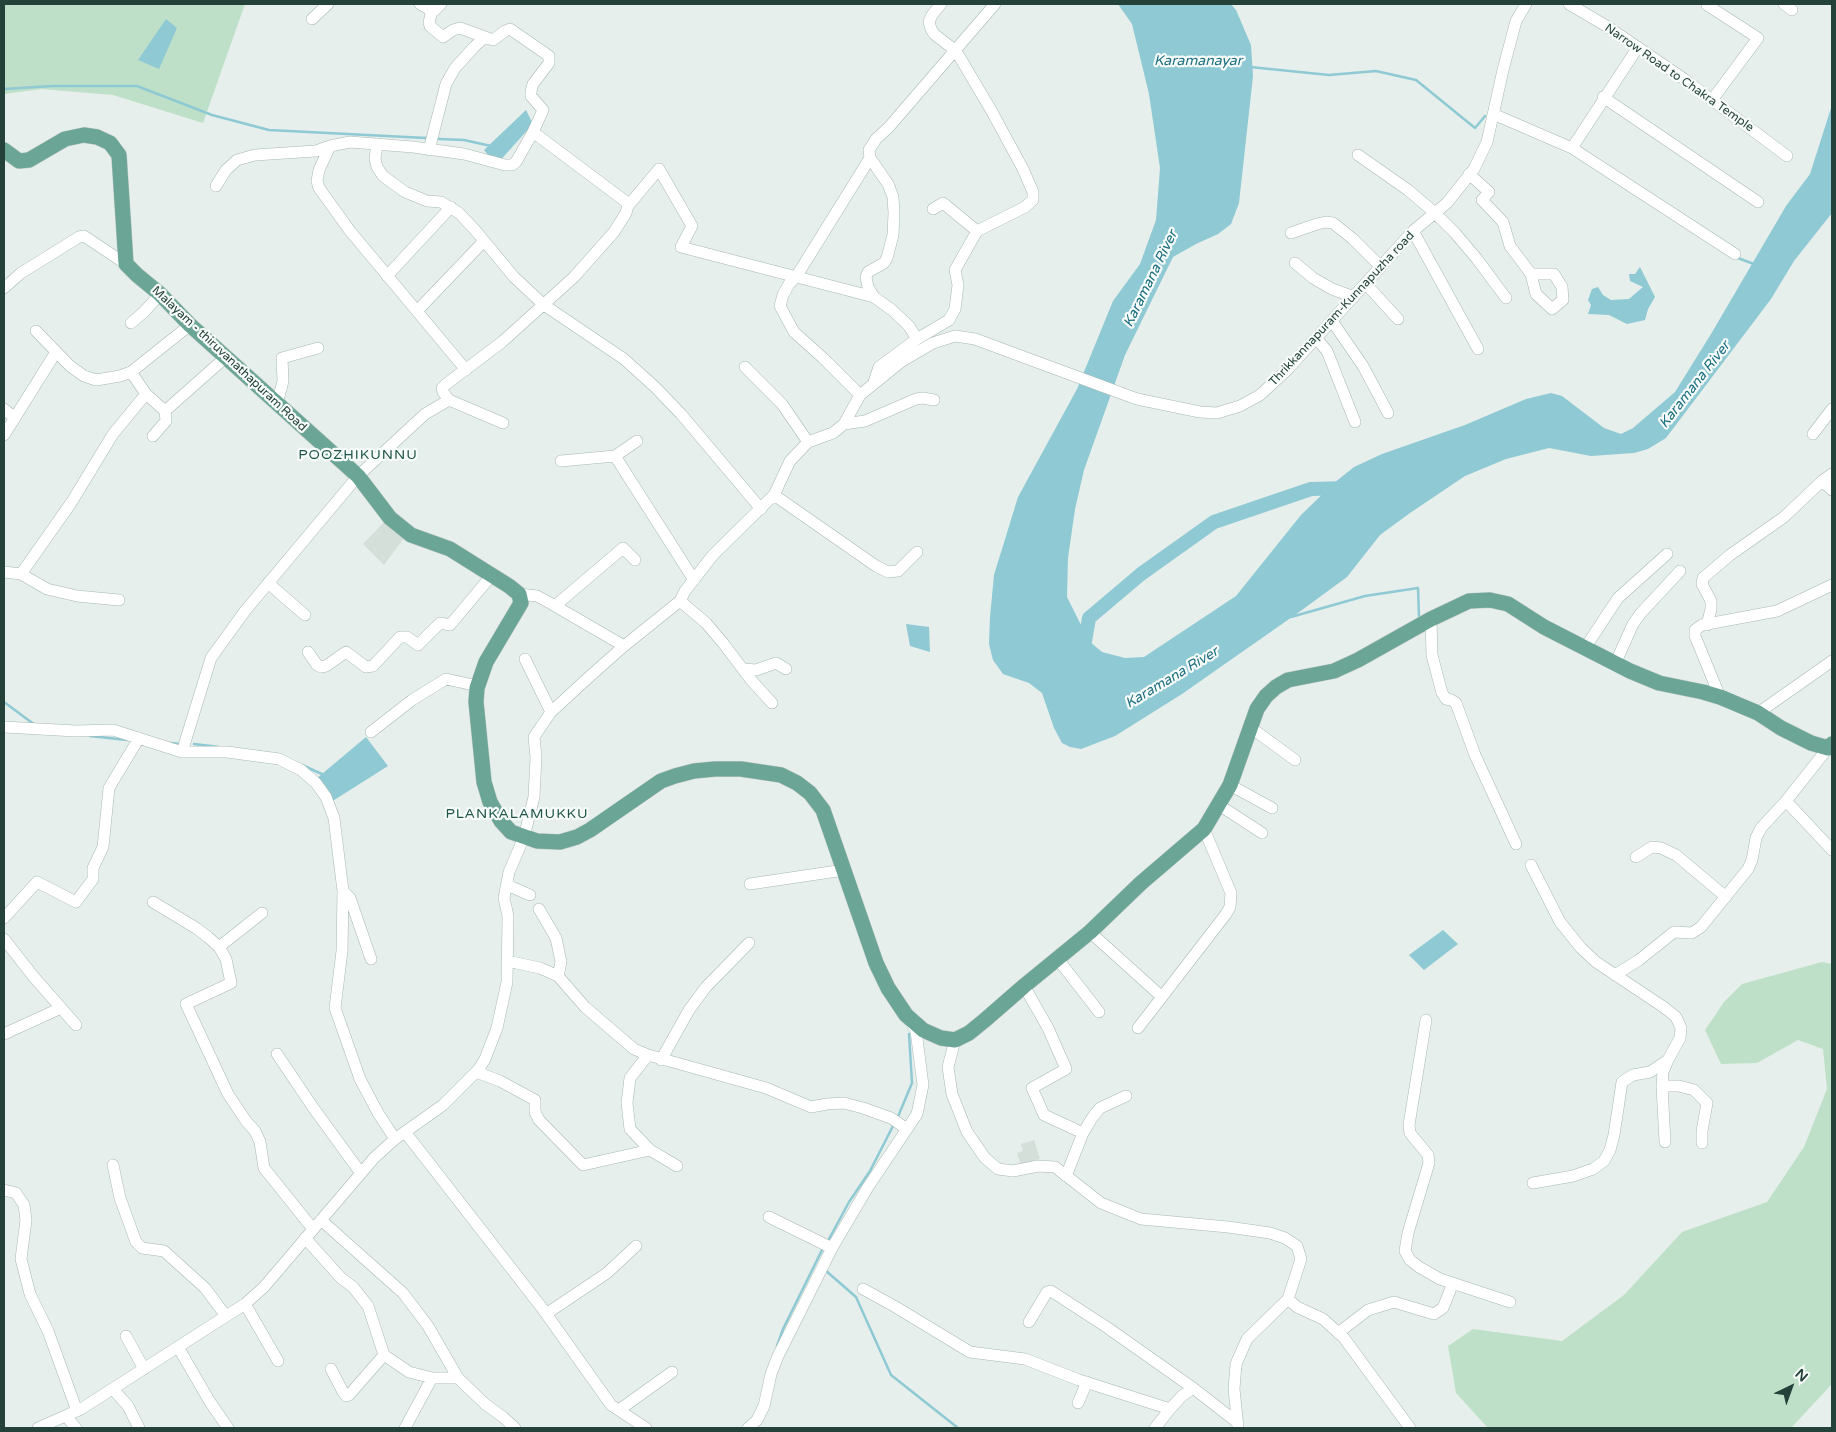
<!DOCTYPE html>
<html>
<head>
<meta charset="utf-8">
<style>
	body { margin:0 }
	#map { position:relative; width:1836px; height:1432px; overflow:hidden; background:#e6efeb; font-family:"Varela Round",sans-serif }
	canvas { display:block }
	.frame { position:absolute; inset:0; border:5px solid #24423a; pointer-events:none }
	.north { position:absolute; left:1766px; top:1362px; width:50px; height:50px; -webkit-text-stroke:4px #f7fbf9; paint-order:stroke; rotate:42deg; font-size:14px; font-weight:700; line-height:20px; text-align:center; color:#24423a }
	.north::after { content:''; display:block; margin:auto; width:18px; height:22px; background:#24423a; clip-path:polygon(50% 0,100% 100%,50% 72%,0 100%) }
</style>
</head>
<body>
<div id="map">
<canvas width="1836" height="1432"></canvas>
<div class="frame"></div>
<div class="north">N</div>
</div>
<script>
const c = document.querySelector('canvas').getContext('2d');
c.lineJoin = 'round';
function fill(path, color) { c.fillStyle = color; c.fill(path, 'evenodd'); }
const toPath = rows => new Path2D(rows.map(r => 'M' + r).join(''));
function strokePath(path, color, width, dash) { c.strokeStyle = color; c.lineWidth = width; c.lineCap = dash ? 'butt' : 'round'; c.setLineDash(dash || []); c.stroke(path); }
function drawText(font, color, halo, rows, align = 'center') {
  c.font = font + ' "Varela Round",sans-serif'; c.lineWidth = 4.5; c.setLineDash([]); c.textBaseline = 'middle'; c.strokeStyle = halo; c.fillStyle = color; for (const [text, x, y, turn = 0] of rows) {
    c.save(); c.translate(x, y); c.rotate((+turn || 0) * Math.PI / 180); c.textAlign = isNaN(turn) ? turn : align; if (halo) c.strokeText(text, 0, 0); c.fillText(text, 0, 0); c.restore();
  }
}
fill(toPath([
	[384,522,404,538,384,565,363,544],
	[1034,1140,1040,1159,1021,1165,1017,1153,1023,1151,1021,1144]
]), '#d4dfda');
fill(toPath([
	[4,4,245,4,203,123,113,95,41,89,4,94],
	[1822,962,1832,964,1832,1384,1791,1428,1488,1428,1456,1393,1448,1346,1473,1329,1562,1341,1624,1295,1682,1232,1767,1202,1804,1147,1827,1089,1823,1049,1798,1040,1757,1063,1721,1064,1705,1030,1724,1002,1742,984]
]), '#bfe0c8');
fill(toPath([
	[1118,4,1231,4,1236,10,1251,45,1253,76,1239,203,1231,224,1218,234,1196,244,1173,257,1125,355,1084,470,1075,509,1068,558,1067,597,1089,641,1102,652,1125,658,1144,657,1236,596,1301,515,1334,483,1354,467,1382,454,1465,425,1526,399,1551,393,1562,396,1604,428,1621,434,1633,428,1675,392,1711,334,1786,206,1810,174,1832,105,1832,213,1794,261,1771,299,1666,438,1648,449,1634,453,1591,456,1549,448,1506,459,1465,476,1410,513,1380,535,1347,577,1302,610,1182,694,1115,736,1081,749,1070,747,1062,743,1054,728,1042,693,1029,683,1003,674,993,660,989,644,990,617,994,575,1018,497,1077,389,1113,301,1140,264,1156,220,1160,168,1149,94,1132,24],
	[166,19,177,28,159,69,138,60],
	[526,110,533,124,496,165,484,150],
	[1640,267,1655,297,1648,309,1645,320,1627,324,1609,315,1588,314,1591,305,1588,300,1592,289,1598,287,1603,295,1611,300,1629,299,1643,287,1630,281,1629,274,1635,274],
	[906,624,929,627,930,652,910,646],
	[366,737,388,766,331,802,316,779],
	[1443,930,1458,944,1424,970,1409,955]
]), '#8ec9d4');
strokePath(toPath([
	[1250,67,1329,75,1376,71,1416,80,1475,128,1485,116],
	[4,89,52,86,137,86,212,115,269,130,426,138],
	[439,139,464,140,491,146],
	[1735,257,1754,264],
	[1291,617,1365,596,1418,588,1419,617],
	[4,702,35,725],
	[90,736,127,740],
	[170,743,181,744],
	[194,744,219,747],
	[302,765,324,775],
	[897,1119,912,1083,909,1034],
	[829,1239,849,1202,870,1171,894,1124],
	[825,1270,856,1297,891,1375,958,1428],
	[777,1346,783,1329,822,1250]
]), '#8ec9d4', 2.5);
strokePath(toPath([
	[1083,653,1089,618,1141,574,1214,522,1311,489,1346,488]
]), '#8ec9d4', 14);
const minor = toPath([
	[1569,4,1608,27,1684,79,1787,156],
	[1784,4,1792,10],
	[1707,5,1758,38,1712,100],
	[431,12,435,10,441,4],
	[312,19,328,4],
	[1603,97,1758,202],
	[1493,114,1572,148,1735,254],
	[377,144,375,159,377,167,383,176,405,192,427,201,441,202,459,213,475,230,514,277,544,305,624,359,655,387,681,414,761,509],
	[330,146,319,170,317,181,319,188,350,231,466,370],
	[1572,148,1638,47],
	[429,150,446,84,455,68,475,46,484,38],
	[1358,155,1408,190,1435,213,1455,233,1477,259,1506,298],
	[1469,174,1489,192,1482,200,1503,222,1510,246,1531,274,1536,294,1552,309,1563,300,1562,287,1554,274,1531,274],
	[216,186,226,170,237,160,255,155,316,151,330,146,350,142,413,147,464,154,505,165,512,165,516,162,533,132],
	[628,206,659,169,692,226,681,247,874,297,892,310,909,326,917,339,879,367,874,382],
	[933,209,943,203,977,231],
	[1413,231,1478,349],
	[1291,233,1317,224,1326,222,1333,223,1353,239,1381,267],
	[1295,263,1313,278,1332,289,1354,297],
	[387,276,451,207],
	[1366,284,1398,319],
	[4,288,21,273,79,237,84,236,126,264],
	[874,297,868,287,866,277,868,272,884,263,887,258,893,235,894,213,893,197,888,184,870,158,869,150,876,139,889,127,995,4],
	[417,311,484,241],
	[1332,321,1363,366,1388,413],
	[131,323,144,312,160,294],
	[36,331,70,366,84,376,96,380,120,376,131,372],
	[1316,338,1327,351,1355,422],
	[917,339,949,320,955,309,958,285,955,270,977,231,1025,207,1033,200,1033,192,1023,169,991,110,956,51,934,34,931,29,929,22,932,15,941,4],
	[745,367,782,404,808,442],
	[146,394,165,411,166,421,153,436],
	[860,395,823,358,794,332,780,306,783,295,789,284,796,277,870,158],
	[449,400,503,423],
	[277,404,283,381,282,358,318,348],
	[4,409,15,418],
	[165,411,226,357],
	[844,424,865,421,916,399,923,398,934,400],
	[1813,434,1832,409],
	[4,435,56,352],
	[637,441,615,456,694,580],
	[561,461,615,456],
	[1822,481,1832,490],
	[774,495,876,566,888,572,898,571,917,552],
	[4,572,21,574],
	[268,583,305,615],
	[519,594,537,596,550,603,624,646],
	[119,600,77,596,47,589,21,574,71,503,113,434,146,394,131,372,190,325],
	[680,601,706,623,723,643,751,680,772,703],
	[556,605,623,548,635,560],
	[1431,619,1432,655,1442,693,1446,699,1451,700,1456,703,1475,755,1516,844],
	[1707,625,1711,609,1711,601,1702,584,1703,578,1730,555,1784,517,1822,481,1832,474],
	[1585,648,1618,598,1667,554],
	[308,652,317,665,321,667,326,666,346,652,366,667,373,666,400,637,407,637,418,645,440,623,450,625,492,575],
	[525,659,551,712],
	[1615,664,1633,624,1641,613,1680,571],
	[743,669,756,670,776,663,786,669],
	[1720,697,1695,636,1695,630,1702,625,1777,611,1832,585],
	[1758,713,1832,661],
	[4,727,76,731,113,730,182,752,227,752,279,759,301,770,316,783,326,797,334,818,343,891,342,951,335,1008,360,1079,378,1113,395,1139],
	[1250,727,1295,760],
	[371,732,412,700,446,679,478,686],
	[182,752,211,658,245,611,358,476,425,414,449,400,443,392,442,388,445,385,502,342,574,277,614,232,626,213,628,206,625,201,533,132,543,110,531,96,531,91,533,84,549,63,549,56,510,29,505,31,493,40,460,28,453,30,443,37,430,26,429,22,431,15,429,9,420,4],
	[1230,785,1272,808],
	[1786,801,1832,850],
	[1219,805,1262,833],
	[1636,857,1652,847,1661,848,1676,855,1726,897],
	[1531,865,1560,922,1581,948,1596,962,1665,1008,1676,1017,1681,1028,1680,1038,1668,1060,1663,1072,1662,1086,1665,1142],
	[750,884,844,870],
	[507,885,530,895],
	[343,891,350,898,371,959],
	[153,902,196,928,208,937,219,947,226,959,231,983,186,1004,228,1094,246,1121,255,1131,260,1142,264,1168,313,1229],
	[539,909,556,938,561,962,558,976],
	[4,918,37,882,76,902,93,879,93,868,103,847,109,788,139,738],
	[1090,932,1162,997],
	[4,939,33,976,76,1025],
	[219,947,262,913],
	[1057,958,1099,1012],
	[507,961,540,968,558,976,585,1007,634,1049,648,1055,766,1088,811,1107,827,1104,844,1103,863,1108,891,1118,907,1129],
	[1615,975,1639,960,1674,932,1692,933,1701,927,1748,869,1752,860,1756,838,1761,828,1786,801,1828,748],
	[1024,986,1048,1028,1066,1069,1032,1088,1044,1115,1083,1133],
	[1426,1020,1409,1125,1410,1133,1428,1155,1429,1163,1408,1233,1405,1251,1410,1260,1419,1267,1440,1279,1510,1302],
	[1138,1028,1226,914,1230,907,1231,893,1204,829],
	[4,1034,61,1008],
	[955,1040,948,1067,952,1094,967,1132,985,1158,998,1169,1013,1171,1038,1166,1055,1167,1101,1203,1141,1219,1228,1227,1270,1233,1285,1238,1297,1246,1301,1259,1288,1299,1297,1307,1323,1319,1344,1338,1410,1428],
	[277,1054,312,1106,360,1172],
	[648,1055,630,1078,627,1103,630,1129,650,1150,677,1166],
	[661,1060,689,1010,706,987,749,943],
	[476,1072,500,1081,535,1100,535,1112,539,1120,583,1165,650,1150],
	[1662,1086,1679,1086,1694,1090,1707,1103,1702,1131,1702,1143],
	[405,1132,542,1308,611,1405,646,1428],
	[113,1165,120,1198,136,1242,142,1248,164,1251,205,1288,226,1316],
	[1066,1176,1083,1133,1092,1118,1100,1108,1126,1096],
	[1533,1183,1573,1176,1593,1169,1604,1161,1610,1150,1614,1135,1622,1082,1633,1075,1650,1072,1668,1060],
	[4,1190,16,1193,24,1205,26,1220,21,1259,30,1294,48,1331,77,1411],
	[769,1217,832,1248],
	[321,1220,403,1293,428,1326,458,1378,485,1404,503,1417,515,1428],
	[305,1238,341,1278,353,1287,368,1306,384,1355,409,1372,432,1378,458,1378],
	[863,1289,894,1306,970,1352,1025,1359,1079,1380,1170,1409,1155,1428],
	[245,1304,278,1361],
	[546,1314,607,1273,636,1246],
	[1029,1322,1047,1292,1051,1291,1105,1326,1193,1388,1238,1423],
	[1338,1333,1368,1310,1394,1302,1434,1314,1443,1308,1453,1283],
	[126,1336,144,1369],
	[178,1347,210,1402,228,1428],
	[331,1369,343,1392,346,1396,349,1395,384,1355],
	[113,1389,128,1406,139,1428],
	[1078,1403,1087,1382],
	[1170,1409,1182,1396,1193,1388],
	[619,1410,672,1372],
	[66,1416,76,1428],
	[1238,1427,1234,1389,1236,1364,1247,1339,1288,1299],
	[38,1428,81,1409,245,1304,264,1287,374,1158,395,1139,443,1105,479,1069,485,1059,497,1028,507,982,508,916,504,898,509,872,524,837,534,797,536,757,534,737,551,712,589,677,624,646,680,601,685,591,713,555,774,495,790,461,808,442,833,433,844,424,860,395,902,361,933,343,955,336,975,339,1137,399,1200,412,1217,413,1240,406,1260,395,1287,370,1413,231,1447,203,1474,169,1487,142,1503,70,1516,21,1526,4],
	[405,1428,432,1378],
	[748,1428,757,1420,764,1406,771,1374,778,1356,832,1248,868,1187,917,1114,923,1085,916,1031,910,1020]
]);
const major = toPath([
	[4,150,19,161,29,160,65,139,84,135,97,137,110,143,119,155,126,264,137,275,160,294,190,325,358,476,390,518,411,535,450,549,509,586,519,594,521,603,486,662,477,688,476,702,484,782,490,802,501,821,511,832,537,841,560,842,577,837,590,830,661,781,675,776,694,771,715,769,741,769,781,775,797,783,810,793,823,810,876,963,888,988,906,1015,923,1030,941,1038,955,1040,969,1033,985,1020,1024,986,1090,932,1141,883,1204,829,1230,785,1257,709,1266,696,1276,687,1288,680,1334,671,1358,660,1431,619,1469,601,1490,600,1508,604,1544,627,1630,671,1659,683,1703,692,1720,697,1758,713,1781,728,1811,743,1828,748,1832,744]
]);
strokePath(minor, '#a8b8b2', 12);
strokePath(major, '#c2cac8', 16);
strokePath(minor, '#fff', 11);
strokePath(major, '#6aa596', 15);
drawText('12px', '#24423a', '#f7fbf9', [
	["Narrow Road to Chakra Temple",1679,78,35],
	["Thrikkannapuram-Kunnapuzha road",1342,309,-47],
	["Malayam - thiruvanathapuram Road",229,359,43]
]);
drawText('italic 14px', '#1c6f80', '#f7fbf9', [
	["Karamanayar",1198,61],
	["Karamana River",1151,279,-64],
	["Karamana River",1695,385,-52],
	["Karamana River",1172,678,-31]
]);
c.letterSpacing = '1px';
drawText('14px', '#1f5548', '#f7fbf9', [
	["POOZHIKUNNU",358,455],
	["PLANKALAMUKKU",517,814]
]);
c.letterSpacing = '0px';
</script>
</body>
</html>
